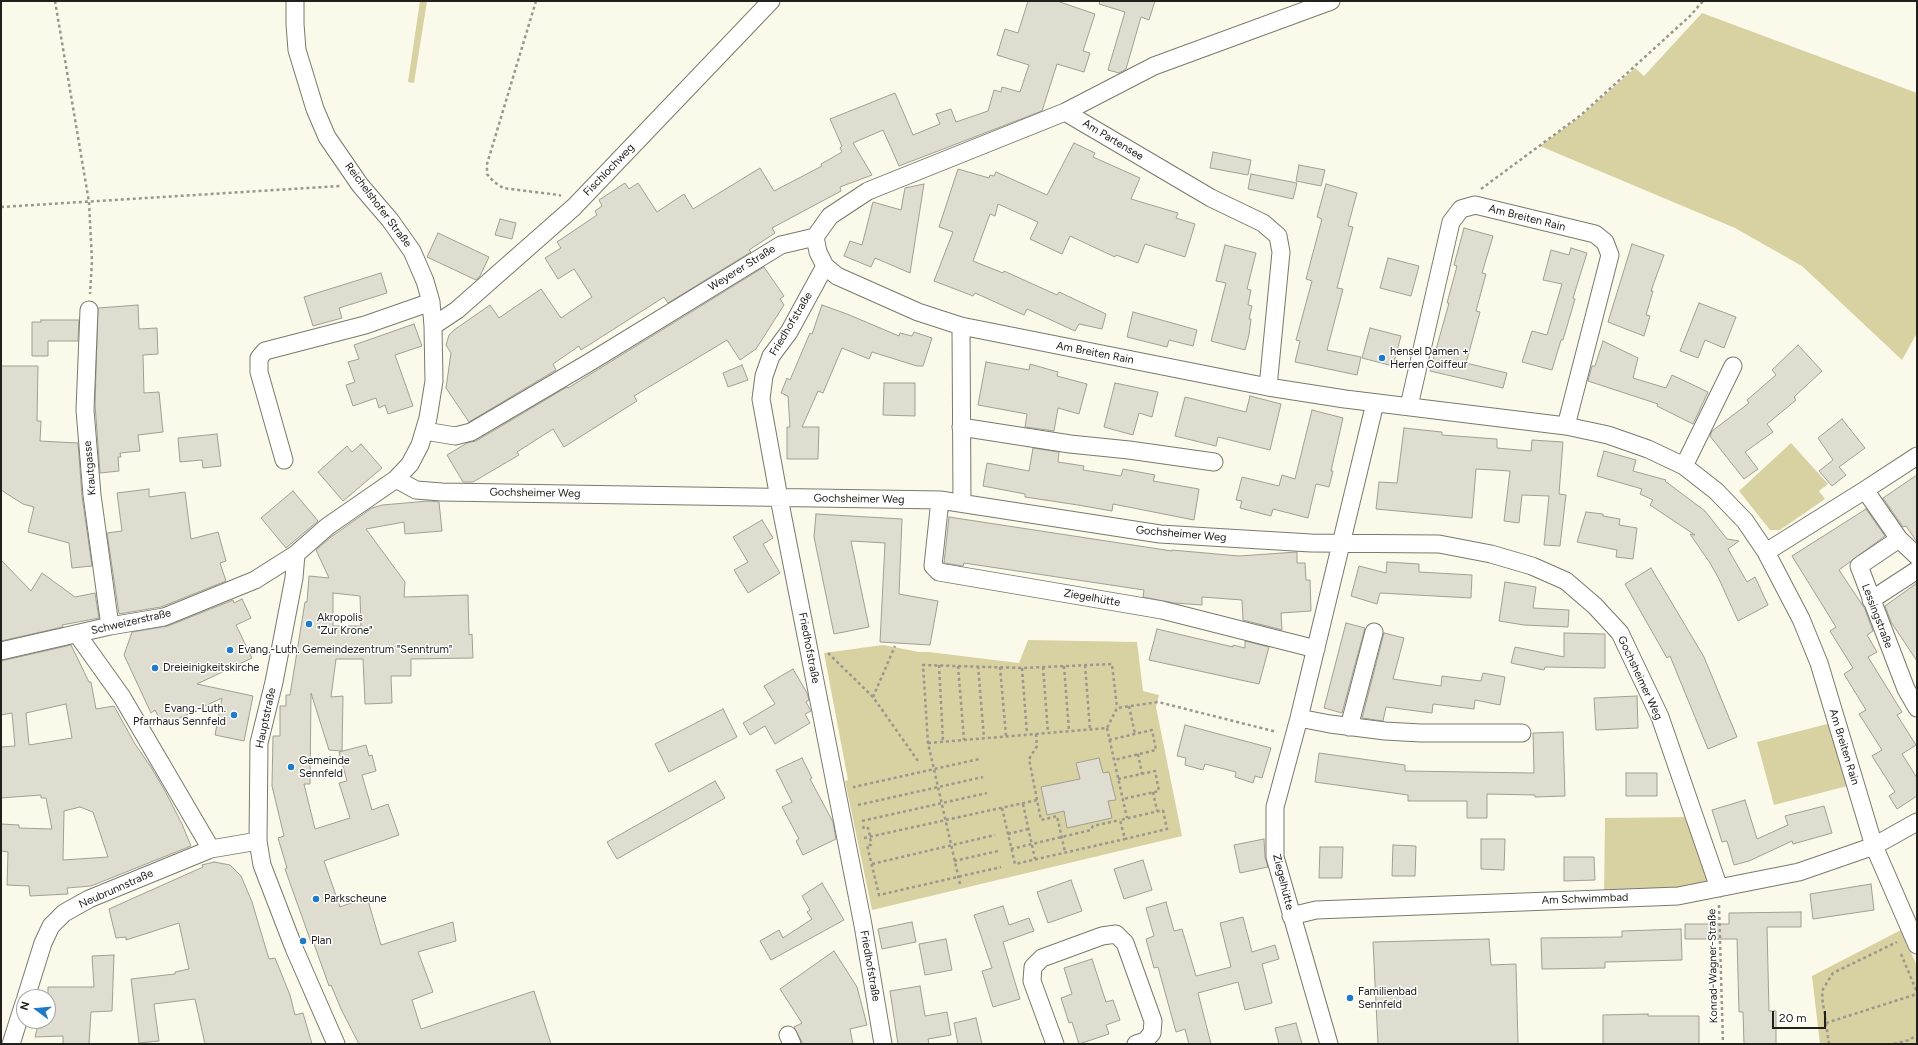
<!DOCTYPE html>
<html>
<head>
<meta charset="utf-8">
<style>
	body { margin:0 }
	#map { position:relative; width:1918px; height:1045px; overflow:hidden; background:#fbf9ea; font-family:Figtree,sans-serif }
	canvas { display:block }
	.frame { position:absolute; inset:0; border:2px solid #21201b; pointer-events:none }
	.north { position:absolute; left:16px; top:989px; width:40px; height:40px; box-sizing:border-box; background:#fff; border:1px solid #a6a6a4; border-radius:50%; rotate:286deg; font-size:11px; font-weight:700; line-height:16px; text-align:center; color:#21201b }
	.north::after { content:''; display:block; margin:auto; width:14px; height:18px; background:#1f7ac7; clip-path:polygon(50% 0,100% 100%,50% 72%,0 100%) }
	.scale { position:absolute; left:1772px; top:1011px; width:54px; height:18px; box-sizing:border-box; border:2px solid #21201b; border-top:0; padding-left:5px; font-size:12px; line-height:14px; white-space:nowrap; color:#21201b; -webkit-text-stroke:3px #fff; paint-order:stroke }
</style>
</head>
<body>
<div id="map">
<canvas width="1918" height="1045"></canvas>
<div class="frame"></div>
<div class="north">N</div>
<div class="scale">20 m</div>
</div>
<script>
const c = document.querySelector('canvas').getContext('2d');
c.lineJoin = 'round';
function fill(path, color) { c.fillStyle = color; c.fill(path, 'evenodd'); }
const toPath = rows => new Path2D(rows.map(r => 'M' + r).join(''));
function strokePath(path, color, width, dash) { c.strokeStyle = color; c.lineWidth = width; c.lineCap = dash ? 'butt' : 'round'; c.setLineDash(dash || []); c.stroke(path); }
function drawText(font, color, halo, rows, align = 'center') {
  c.font = font + ' Figtree,sans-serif'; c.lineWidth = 3; c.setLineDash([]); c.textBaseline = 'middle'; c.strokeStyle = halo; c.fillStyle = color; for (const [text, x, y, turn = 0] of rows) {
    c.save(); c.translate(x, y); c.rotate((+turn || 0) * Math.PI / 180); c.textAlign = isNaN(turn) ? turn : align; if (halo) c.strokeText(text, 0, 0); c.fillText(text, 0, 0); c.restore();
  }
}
fill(toPath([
	[420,1,427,1,414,83,408,82],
	[1702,13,1917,93,1917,333,1902,360,1802,266,1735,228,1540,146,1581,116,1635,68,1644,76],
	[1791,443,1828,484,1819,491,1825,499,1780,530,1770,530,1739,491],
	[1028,640,1137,642,1143,691,1159,695,1156,707,1182,836,872,910,845,781,848,780,824,653,883,645,919,652,929,652,1019,663],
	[1835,722,1851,785,1774,805,1757,742],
	[1692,817,1716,887,1604,898,1605,818],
	[1901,930,1917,966,1917,1044,1820,1044,1812,976]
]), '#d8d1a2');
const building = toPath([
	[1028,1,1057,1,1095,14,1083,51,1090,53,1084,72,1057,64,1042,111,899,166,883,130,853,143,872,175,840,187,841,191,772,228,775,233,749,250,751,252,668,303,664,297,581,350,579,346,553,364,556,370,469,422,446,388,451,353,446,345,449,335,454,330,490,305,499,318,541,289,561,318,592,297,574,269,558,279,545,258,561,248,557,242,597,215,595,211,602,206,599,200,625,183,629,189,638,183,657,212,684,194,693,209,760,168,774,191,822,166,821,164,842,152,840,148,842,146,830,119,895,93,913,135,940,124,936,114,951,109,956,122,988,111,994,90,1001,92,1002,87,1020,92,1029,65,997,55,1005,29,1018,33,1028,1],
	[1100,1,1155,1,1149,20,1141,17,1126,69,1119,73,1108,70,1125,12,1099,4,1100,1],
	[1074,143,1095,153,1093,157,1140,178,1131,199,1178,213,1176,218,1195,224,1185,257,1145,244,1138,263,1116,255,1115,257,1070,236,1062,254,1030,239,1038,222,998,204,995,216,990,214,973,261,1003,273,1004,271,1057,295,1059,292,1106,314,1102,329,1079,324,1075,331,1027,309,1024,315,975,293,973,296,934,281,953,232,939,227,958,169,989,178,990,175,994,176,996,172,1047,195,1074,143],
	[1213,152,1251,160,1248,175,1210,168,1213,152],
	[1299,165,1325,170,1321,186,1296,181,1299,165],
	[1251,174,1297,183,1293,199,1248,189,1251,174],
	[924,184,910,273,875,258,871,267,844,256,850,241,862,245,873,202,901,210,905,188,924,184],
	[1326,184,1357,193,1348,226,1353,227,1337,288,1343,289,1327,350,1361,357,1357,375,1295,362,1300,341,1296,340,1312,281,1306,279,1322,219,1317,217,1326,184],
	[500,219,516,223,512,239,495,235,500,219],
	[1464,228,1493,236,1482,273,1486,274,1476,311,1480,312,1466,363,1507,373,1503,388,1430,371,1449,303,1447,303,1457,266,1454,265,1464,228],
	[438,233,489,257,480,276,476,280,427,257,438,233],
	[1632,244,1664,255,1651,291,1653,291,1646,315,1650,316,1644,336,1608,322,1632,244],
	[1225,245,1256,253,1247,289,1251,290,1248,305,1252,306,1249,319,1251,319,1249,335,1245,350,1211,341,1226,283,1216,281,1225,245],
	[1571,248,1587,253,1573,298,1575,299,1563,340,1561,340,1552,370,1522,362,1532,331,1547,335,1562,284,1543,280,1551,250,1569,255,1571,248],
	[1388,258,1419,266,1411,296,1380,288,1388,258],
	[764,267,784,296,780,299,784,305,756,349,740,360,727,340,634,396,637,401,564,447,553,429,517,452,519,455,473,482,463,482,447,455,467,443,476,441,567,387,568,388,764,267],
	[381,273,387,293,339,308,342,318,313,326,304,297,381,273],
	[1699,303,1736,317,1724,348,1705,340,1698,358,1680,351,1699,303],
	[138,305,139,329,157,328,158,354,143,355,144,393,159,392,163,432,138,435,140,451,120,453,121,457,118,457,119,471,100,473,95,404,98,308,138,305],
	[822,305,847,314,899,336,900,333,912,336,914,332,932,338,923,366,917,366,872,352,869,359,842,348,823,393,818,391,802,427,819,427,818,459,787,459,787,427,790,427,788,396,781,393,787,378,790,380,810,333,812,334,822,305],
	[1133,312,1197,330,1193,346,1169,340,1167,347,1127,337,1133,312],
	[41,320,79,320,78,341,48,341,48,356,32,356,32,322,41,322,41,320],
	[414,324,422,346,395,355,413,406,388,414,385,405,379,408,376,398,353,406,346,385,355,382,348,362,359,359,354,345,414,324],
	[1370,328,1401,336,1393,366,1362,358,1370,328],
	[1603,341,1638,358,1633,378,1666,388,1672,375,1708,392,1693,424,1657,406,1658,404,1588,381,1592,366,1595,366,1603,341],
	[1798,345,1822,371,1794,397,1796,400,1767,424,1773,432,1745,452,1758,469,1744,479,1710,436,1712,431,1749,403,1747,400,1776,375,1772,370,1798,345],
	[986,362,1029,370,1030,364,1058,372,1057,376,1087,384,1079,414,1058,408,1054,431,1025,427,1027,414,978,405,986,362],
	[742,365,748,380,728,387,723,373,742,365],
	[1,366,38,366,37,421,41,421,40,441,78,443,82,496,92,566,72,568,69,543,28,532,34,507,23,504,1,490,1,366],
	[884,383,915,383,915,416,883,415,884,383],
	[1115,383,1158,392,1152,417,1139,413,1133,435,1104,427,1115,383],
	[1250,396,1281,404,1270,450,1218,437,1216,446,1175,436,1185,397,1246,412,1250,396],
	[1312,410,1343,418,1331,471,1333,471,1329,487,1316,484,1308,518,1273,509,1271,516,1240,508,1242,501,1236,500,1242,477,1279,486,1282,475,1295,479,1312,410],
	[1842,419,1865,448,1839,467,1846,475,1832,486,1819,471,1833,460,1818,438,1842,419],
	[1404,428,1442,432,1442,435,1497,439,1497,448,1531,451,1532,440,1563,442,1559,494,1566,495,1560,546,1544,545,1549,496,1522,495,1519,523,1504,521,1510,471,1476,469,1472,518,1376,509,1379,482,1397,483,1404,428],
	[217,434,221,466,203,468,202,460,180,462,178,438,217,434],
	[361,444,382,468,343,501,318,472,347,446,352,452,361,444],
	[1033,448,1059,452,1058,462,1084,466,1083,470,1121,476,1123,469,1155,475,1153,481,1199,489,1194,520,1113,504,1112,511,1078,505,1025,497,1025,494,983,486,987,463,1029,471,1033,448],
	[1604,451,1636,460,1633,471,1666,480,1665,481,1705,511,1727,539,1739,541,1728,549,1747,582,1755,577,1768,605,1738,621,1719,579,1710,563,1690,534,1695,535,1650,505,1653,500,1640,494,1642,489,1597,476,1604,451],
	[1917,475,1917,542,1906,526,1903,527,1883,498,1917,475],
	[149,489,149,497,185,492,191,539,218,532,226,561,220,563,226,581,161,607,119,614,107,533,122,531,117,493,149,489],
	[293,491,318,521,286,548,261,518,293,491],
	[429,501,439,502,442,531,405,534,404,522,366,529,405,582,404,597,468,595,469,635,472,634,473,658,411,659,411,676,391,676,392,703,365,704,363,659,336,659,331,697,343,696,342,751,329,750,311,693,310,784,304,784,315,829,350,818,339,783,347,781,339,752,366,745,369,756,372,755,376,771,362,775,372,810,388,804,399,835,324,861,340,907,367,897,381,945,453,922,456,941,418,952,433,992,412,1000,421,1029,534,991,551,1044,359,1044,341,1009,331,985,329,986,313,941,311,942,285,869,287,868,278,838,284,836,272,786,273,736,280,736,280,706,286,706,286,695,290,695,305,602,307,602,309,576,329,578,316,550,331,537,372,508,382,505,429,501],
	[333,593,360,596,361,626,333,626,333,593],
	[1866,509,1885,536,1839,570,1865,609,1873,631,1867,635,1877,652,1868,657,1902,712,1897,715,1916,745,1902,754,1917,778,1917,796,1897,809,1889,796,1895,792,1872,756,1882,750,1859,714,1866,710,1844,674,1853,668,1830,631,1836,627,1792,556,1866,509],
	[1586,512,1603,514,1603,516,1620,519,1619,525,1637,528,1633,559,1616,557,1617,550,1577,542,1586,512],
	[816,514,902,519,899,594,938,601,930,645,880,642,885,543,851,541,869,627,834,634,814,537,816,514],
	[949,517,1172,551,1172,550,1239,556,1297,552,1297,563,1305,563,1306,580,1310,580,1311,611,1281,613,1282,630,1243,620,1242,600,1202,597,1202,605,1174,603,1143,597,1144,590,964,563,963,566,944,563,949,517],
	[762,520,773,538,763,544,780,573,748,593,734,570,748,562,733,537,762,520],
	[1,560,31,591,42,573,75,597,95,593,99,618,62,625,63,627,1,641,1,560],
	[1387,562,1419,564,1419,572,1472,575,1471,598,1380,593,1377,604,1351,596,1359,566,1386,573,1387,562],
	[1651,568,1704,657,1737,737,1708,749,1670,656,1667,658,1625,584,1651,568],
	[1505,582,1536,587,1533,608,1569,610,1568,627,1524,625,1499,621,1505,582],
	[1917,583,1917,661,1891,622,1885,606,1917,583],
	[242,599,251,618,236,625,252,658,197,684,253,696,244,741,215,735,222,698,163,726,155,710,151,713,124,655,132,632,168,626,233,600,234,603,242,599],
	[1346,623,1365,628,1342,713,1324,708,1346,623],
	[1157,629,1233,647,1233,645,1245,648,1245,641,1269,647,1259,684,1149,660,1157,629],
	[1384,633,1404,638,1393,679,1441,686,1442,676,1481,681,1483,673,1505,677,1500,705,1475,700,1474,709,1433,704,1432,713,1386,707,1383,721,1362,718,1384,633],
	[1564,633,1605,634,1605,668,1545,667,1544,670,1511,663,1515,647,1564,657,1564,633],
	[71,645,89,682,91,682,96,709,114,706,135,744,151,767,165,791,182,824,191,846,91,886,67,888,68,894,30,896,29,886,7,885,8,852,1,851,1,824,19,825,19,828,52,829,46,798,41,798,41,795,1,798,1,747,15,746,12,713,1,715,1,661,71,645],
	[66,704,72,738,29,745,26,713,66,704],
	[80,807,93,812,108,857,63,860,64,811,80,807],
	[793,669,807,693,809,700,806,702,811,711,805,714,810,723,775,744,765,726,750,735,743,723,775,704,764,686,793,669],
	[1637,696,1638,728,1596,730,1594,698,1637,696],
	[723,709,737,737,669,772,655,744,723,709],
	[1185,725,1271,748,1262,778,1255,776,1253,783,1235,777,1236,772,1205,764,1203,770,1185,765,1186,758,1177,756,1185,725],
	[1563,732,1565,796,1535,797,1535,795,1487,794,1487,818,1467,818,1467,801,1408,801,1408,795,1315,782,1319,753,1405,765,1405,771,1534,773,1533,733,1563,732],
	[802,758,812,778,810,779,833,822,836,839,803,855,796,841,799,839,782,807,792,802,776,770,802,758],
	[1099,758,1103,773,1109,772,1116,800,1108,801,1112,818,1067,828,1064,811,1047,815,1041,787,1080,779,1076,763,1099,758],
	[1626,773,1657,773,1657,796,1626,796,1626,773],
	[715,781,725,798,617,859,607,842,715,781],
	[1745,800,1757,839,1788,825,1785,816,1824,806,1832,833,1793,844,1792,841,1749,861,1734,865,1727,841,1722,842,1712,810,1745,800],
	[1264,839,1265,857,1268,867,1240,873,1234,845,1264,839],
	[1481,839,1505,839,1504,870,1481,869,1481,839],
	[1393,845,1416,846,1415,876,1392,876,1393,845],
	[1320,847,1343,847,1342,878,1319,878,1320,847],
	[1564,857,1594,857,1595,880,1564,881,1564,857],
	[1143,860,1152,890,1124,899,1114,869,1143,860],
	[214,862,230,865,241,876,252,902,269,959,275,958,290,995,295,1015,303,1013,312,1044,205,1044,195,999,154,1004,159,1041,139,1043,131,979,175,974,175,972,189,969,179,923,126,940,126,937,116,938,109,909,203,867,202,865,214,862],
	[1071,880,1082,911,1048,923,1037,892,1071,880],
	[822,883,844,920,771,960,760,941,779,930,783,938,812,919,807,912,810,910,802,896,822,883],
	[1871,884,1874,910,1813,919,1810,894,1871,884],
	[1166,902,1174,931,1182,929,1196,976,1231,967,1220,923,1243,917,1252,952,1275,945,1279,959,1262,964,1272,1003,1245,1010,1238,982,1198,993,1211,1044,1189,1044,1185,1029,1176,1032,1158,967,1154,968,1146,939,1154,936,1146,908,1166,902],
	[1003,906,1009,925,1029,918,1034,931,1003,942,1020,999,993,1007,982,971,992,968,974,915,1003,906],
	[1801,912,1801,927,1767,927,1769,1011,1776,1011,1776,1044,1744,1044,1743,1012,1739,1012,1737,939,1685,939,1685,924,1729,924,1729,913,1801,912],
	[912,922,916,942,882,949,878,929,912,922],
	[1681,929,1682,960,1605,962,1605,968,1542,969,1541,938,1622,937,1622,931,1681,929],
	[946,939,952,970,925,975,919,944,946,939],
	[1489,939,1491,965,1516,964,1518,1044,1378,1044,1373,942,1489,939],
	[834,951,857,987,867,1025,850,1029,853,1044,803,1044,794,1027,802,1023,780,989,834,951],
	[114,955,112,1011,91,1012,89,1044,63,1044,63,1036,35,1037,39,1021,48,1021,48,987,94,987,92,956,114,955],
	[1092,959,1106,1002,1113,1000,1120,1020,1106,1025,1109,1034,1079,1044,1072,1022,1069,1023,1061,998,1072,994,1064,968,1092,959],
	[920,986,925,1016,947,1012,951,1035,928,1039,929,1044,898,1044,890,991,920,986],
	[1648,1014,1648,1016,1699,1016,1699,1044,1603,1044,1603,1015,1648,1014],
	[976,1018,982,1044,958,1044,954,1023,976,1018],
	[1296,1023,1302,1044,1279,1044,1275,1028,1296,1023]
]);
fill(building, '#dfddcf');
strokePath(building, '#a19f92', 1);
const minor = toPath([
	[1065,112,1211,198,1263,223,1278,236,1281,252,1268,387],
	[815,237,818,252,825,266,837,276,918,312,961,326,1268,387,1345,399,1566,426,1608,435,1648,449,1684,466,1716,491,1745,521,1766,552,1801,619,1819,663,1874,846,1917,945],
	[825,266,789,332,771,356,764,376,761,399,779,498,863,925,883,1044],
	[89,310,85,410,92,495,110,626],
	[433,326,457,310,574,207,771,1],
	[961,326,962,503],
	[1409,406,1451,222,1461,209,1475,205,1595,234,1605,242,1610,255,1566,426],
	[961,427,1070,444,1129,450,1214,462],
	[425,431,455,436,471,432,590,362,781,245,815,237,830,216,868,191,1065,112,1154,66,1331,1],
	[284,460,259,372,259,358,265,351,365,325,431,302],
	[1684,466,1733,366],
	[396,479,416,490,442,492,940,500,1160,534,1311,543,1439,544,1491,554,1532,566,1566,581,1595,606,1620,633,1660,717,1719,888],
	[1865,490,1899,539,1917,556],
	[940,500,933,566,939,572,1162,610,1316,649],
	[1899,539,1859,566,1906,689,1917,708],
	[1766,552,1865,490,1917,456],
	[296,554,294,578,274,682,259,743,258,841,262,865,294,948,336,1044],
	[1871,600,1917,570],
	[77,634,122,697,211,849],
	[1,651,110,626,164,617,255,580,296,554,328,526,396,479,410,464,420,445,428,418,434,381,433,326,431,302,425,281,412,251,390,220,360,185,327,137,315,109,297,50,295,24,295,1],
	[1299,718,1330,724,1385,731,1421,733,1522,733],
	[1349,727,1374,632],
	[1291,916,1316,910,1678,896,1799,872,1874,846,1917,822],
	[26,997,43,943,51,926,64,913,89,899,211,849,258,841],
	[788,1035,792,1044],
	[11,1044,24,1003],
	[1055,1044,1032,981,1033,967,1042,958,1102,936,1116,934,1125,943,1153,1021,1152,1033,1145,1041,1136,1044],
	[1329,1044,1275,857,1275,807,1299,718,1375,403]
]);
strokePath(minor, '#7b796c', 19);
strokePath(toPath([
	[55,1,89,202,92,261,90,294],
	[536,1,487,164,487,174,493,181,503,188,559,195,561,196],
	[1481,189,1581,115,1690,16,1703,1],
	[1,207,340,186],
	[828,653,873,697,918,761],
	[939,665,943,741],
	[1085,665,1090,729],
	[958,666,964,740],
	[978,666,984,738],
	[1064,666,1069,731],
	[1000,667,1006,736],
	[1043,667,1048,733],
	[1022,668,1027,734],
	[873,697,895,646],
	[1129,706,1135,734],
	[1107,728,1127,818],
	[1036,734,1037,746,1029,759,1041,820,1057,816,1065,852],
	[1109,740,1152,730,1156,750,1114,760],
	[928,743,1107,728,1117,708,1158,702,1277,732],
	[1138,754,1142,774],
	[1118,779,1155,771,1159,791,1123,799],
	[855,788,854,787,979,759],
	[1153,792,1157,811],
	[1023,804,1035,859],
	[858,805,983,777],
	[1002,808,1015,864,1125,839],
	[1163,810,1167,829,1125,839,1120,820,1163,810],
	[862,821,987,793],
	[863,826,864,829,868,828,870,836,871,845,867,845,879,895,1001,867],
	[1008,834,1028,829],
	[864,838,1037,800],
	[1011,849,1091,830,1093,826,1120,820],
	[954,861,998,851],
	[872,864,995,835],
	[960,884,928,743,923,665,1022,668,1112,664,1117,708],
	[1719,905,1723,1044],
	[1901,954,1917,992],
	[1826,1023,1917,994],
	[1829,1044,1822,997,1823,989,1833,973,1897,942],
	[1894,1044,1909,1040,1917,1035]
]), '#9a988e', 2.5, [3, 3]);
strokePath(minor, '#fff', 17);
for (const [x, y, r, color] of [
	[1382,358,4,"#1f7ac7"],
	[309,624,4,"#1f7ac7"],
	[230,650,4,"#1f7ac7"],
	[155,668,4,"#1f7ac7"],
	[234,715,4,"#1f7ac7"],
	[291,767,4,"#1f7ac7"],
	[316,899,4,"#1f7ac7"],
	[303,941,4,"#1f7ac7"],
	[1350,998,4,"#1f7ac7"]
]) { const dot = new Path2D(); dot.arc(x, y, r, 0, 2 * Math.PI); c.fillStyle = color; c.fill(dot); strokePath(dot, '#fff', 1.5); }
drawText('11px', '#21201b', '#fff', [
	["Am Partensee",1113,140,31],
	["Fischlochweg",609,170,-46],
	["Reichelshofer Straße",378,205,53],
	["Am Breiten Rain",1527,218,14],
	["Weyerer Straße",742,268,-32],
	["Friedhofstraße",791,324,-59],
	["Am Breiten Rain",1095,353,11],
	["Krautgasse",90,468,-95],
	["Gochsheimer Weg",535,493,1],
	["Gochsheimer Weg",859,499,1],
	["Gochsheimer Weg",1181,534,5],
	["Ziegelhütte",1092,598,10],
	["Lessingstraße",1877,616,69],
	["Schweizerstraße",131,622,-13],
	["Friedhofstraße",809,648,79],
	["Gochsheimer Weg",1640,678,65],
	["Hauptstraße",266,718,-78],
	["Am Breiten Rain",1844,747,73],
	["Ziegelhütte",1283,882,76],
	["Neubrunnstraße",116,889,-24],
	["Am Schwimmbad",1585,899,-2],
	["Friedhofstraße",870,966,80],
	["Konrad-Wagner-Straße",1713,966,-91]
]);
drawText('11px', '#21201b', '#fff', [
	["hensel Damen +",1390,352],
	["Herren Coiffeur",1390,365],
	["Akropolis",317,618],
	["\"Zur Krone\"",317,631],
	["Evang.-Luth. Gemeindezentrum \"Senntrum\"",238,650],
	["Dreieinigkeitskirche",163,668],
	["Evang.-Luth.",226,709,"right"],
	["Pfarrhaus Sennfeld",226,722,"right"],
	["Gemeinde",299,761],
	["Sennfeld",299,774],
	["Parkscheune",324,899],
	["Plan",311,941],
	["Familienbad",1358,992],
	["Sennfeld",1358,1005]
], 'left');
</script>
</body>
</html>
